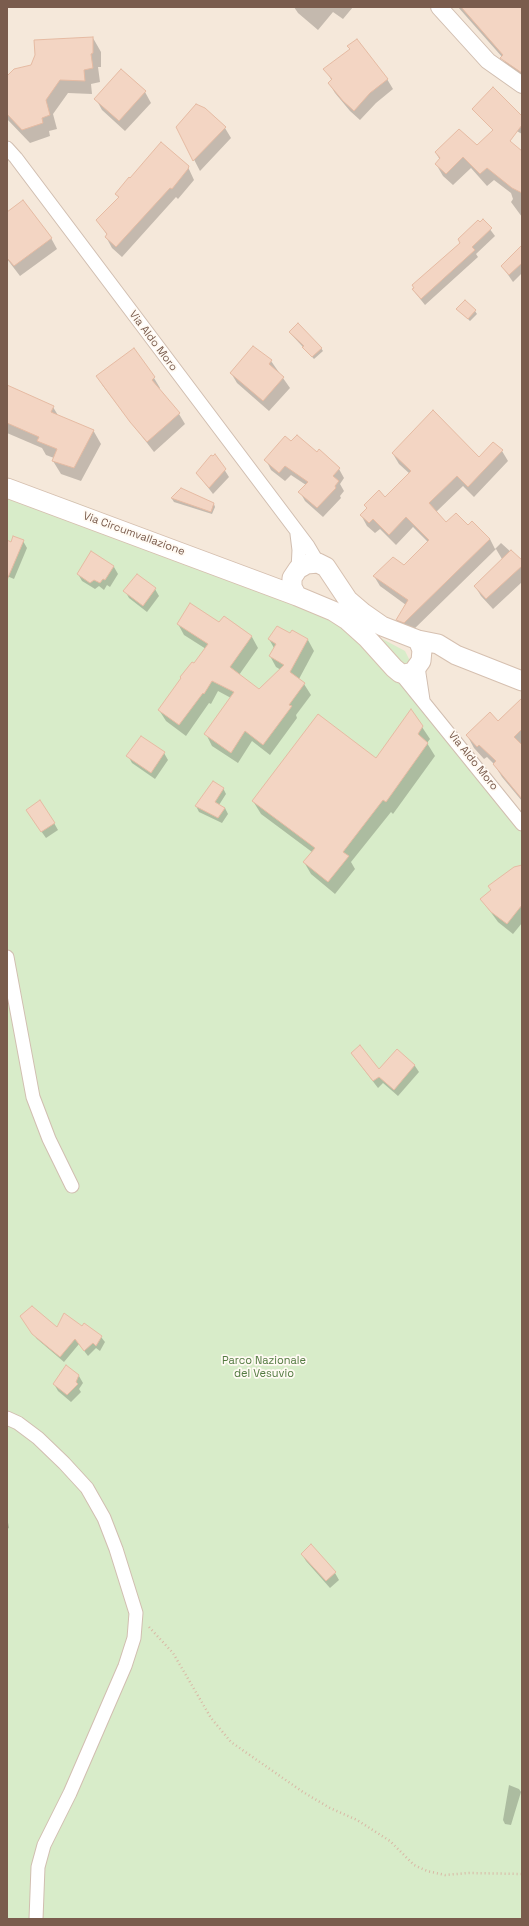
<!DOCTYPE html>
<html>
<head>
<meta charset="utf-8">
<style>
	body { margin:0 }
	#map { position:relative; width:529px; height:1926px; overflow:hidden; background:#fdf6ec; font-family:"Space Grotesk",sans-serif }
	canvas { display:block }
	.frame { position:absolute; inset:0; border:8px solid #7a5c4d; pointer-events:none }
</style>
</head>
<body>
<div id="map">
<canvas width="529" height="1926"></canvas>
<div class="frame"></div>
</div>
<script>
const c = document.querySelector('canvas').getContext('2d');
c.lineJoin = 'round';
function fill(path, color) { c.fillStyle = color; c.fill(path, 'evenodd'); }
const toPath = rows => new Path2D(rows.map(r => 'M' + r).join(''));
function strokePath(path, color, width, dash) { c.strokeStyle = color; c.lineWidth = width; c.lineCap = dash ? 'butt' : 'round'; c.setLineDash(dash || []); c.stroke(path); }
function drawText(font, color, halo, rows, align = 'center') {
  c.font = font + ' "Space Grotesk",sans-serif'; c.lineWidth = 3.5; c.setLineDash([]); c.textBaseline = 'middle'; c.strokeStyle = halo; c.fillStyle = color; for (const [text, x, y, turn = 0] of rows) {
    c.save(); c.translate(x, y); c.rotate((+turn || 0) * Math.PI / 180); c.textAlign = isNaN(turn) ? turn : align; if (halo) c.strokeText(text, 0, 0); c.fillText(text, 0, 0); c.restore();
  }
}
fill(toPath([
	[7,7,522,7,522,968,7,591]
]), '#f5e8da');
fill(toPath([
	[7,483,72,501,255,574,315,603,405,651,431,703,522,815,522,1919,7,1919]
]), '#d8ecc9');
fill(toPath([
	[294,7,353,7,343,19,333,12,318,30,298,13],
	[458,7,522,7,522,80,509,71,503,58],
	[93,38,101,52,101,67,98,67,100,82,91,84,92,94,68,93,53,114,57,129,49,131,50,136,30,143,7,119,7,78,32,66,36,55],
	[325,69,387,79,393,89,376,103,360,120,350,111,335,93,329,83,332,81],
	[121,71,145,92,151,103,125,131,102,110,96,99],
	[205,109,225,128,231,138,200,171,177,127],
	[486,114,522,117,522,134],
	[477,146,522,152,522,217,511,202,513,199,511,193,494,180,487,186,471,168,453,185,443,176,436,164,440,160,436,153],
	[188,167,194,180,178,199,176,197,122,257,112,248,106,237,107,235,98,220,119,198,116,194,131,180],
	[7,213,51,238,57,249,20,276,7,259],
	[483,220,495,236,476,254,478,257,425,305,413,290],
	[522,247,522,273,513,282,502,266],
	[458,309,475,311,477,314,470,321],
	[290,333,321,348,323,351,314,359],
	[133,350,154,378,160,388,159,390,179,414,185,424,154,452,103,386,97,376],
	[271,361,290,388,269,411,237,383,231,373],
	[7,386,53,407,59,417,93,430,101,444,81,481,61,474,53,461,54,458,46,455,42,448,7,433],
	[292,442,339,469,344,478,340,484,344,491,340,496,341,498,323,517,305,501,300,492,306,485,291,475,285,481,271,470,266,460],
	[502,451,508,461,474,497,463,486,436,512,446,524,468,526,490,539,495,549,501,543,522,562,522,582,493,609,481,596,475,586,502,559,496,549,410,633,403,630,397,620,406,605,380,586,374,576,404,566,428,542,413,527,396,545,380,529,375,533,367,526,361,515,385,498,410,474,399,464,393,454,478,458],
	[215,455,229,477,213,494,197,473],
	[181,489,214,504,215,507,212,514,174,502,172,499],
	[7,541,11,543,23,541,27,548,14,579,7,576],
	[92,553,114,567,118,574,110,587,107,585,104,590,99,586,95,589,82,581,78,574],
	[155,589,159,596,147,612,129,598,125,591],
	[224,617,252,637,258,648,239,675,259,691,281,670,276,667,270,656,274,648,269,639,291,634,308,640,314,651,299,679,304,684,311,695,296,715,297,718,270,755,252,741,238,763,212,746,206,734,231,698,218,691,211,704,209,703,186,736,166,721,159,710,206,649,184,635,178,624,220,623],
	[522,700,522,801,502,777,494,764,487,757,484,759,474,748,467,735,497,722],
	[422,727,430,739,427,743,435,756,393,814,391,812,351,862,355,869,335,894,311,874,304,862,312,852,261,814,253,801,376,760],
	[164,753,168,760,155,779,132,763,128,756],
	[223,788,226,794,219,805,225,808,228,814,222,823,199,812,196,806],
	[31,817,54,823,58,830,46,838],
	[522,870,522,923,513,934,498,922,481,899],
	[397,1050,415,1066,419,1072,398,1096,383,1083,378,1088,352,1054,379,1071],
	[25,1322,57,1328,82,1327,101,1337,105,1342,100,1351,96,1348,88,1356,79,1344,64,1362,37,1339],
	[79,1376,83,1383,79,1389,81,1392,71,1402,58,1391,54,1384],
	[7,1517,9,1528,7,1529],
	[302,1554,335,1573,339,1580,330,1588,306,1561],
	[509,1785,519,1789,521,1792,511,1825,505,1824,503,1820]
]), '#0003');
const building = toPath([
	[461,7,522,7,522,73,500,58,503,55,461,7],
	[93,37,93,53,91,54,93,68,84,70,85,81,60,80,46,100,50,115,42,118,43,123,22,130,7,114,7,76,14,69,31,65,35,55,34,40,93,37],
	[357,39,388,79,370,93,354,111,343,101,328,83,332,79,323,69,350,49,347,46,357,39],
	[121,69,146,91,119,121,94,99,121,69],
	[493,87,522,116,522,125,510,141,522,151,522,193,512,188,487,168,480,174,463,157,446,174,435,164,440,158,435,152,459,129,477,145,493,130,472,109,493,87],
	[196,104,205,108,226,127,193,161,176,127,196,104],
	[161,142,189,166,188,169,172,189,170,188,116,247,105,237,107,234,96,220,119,197,115,194,129,177,130,178,161,142],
	[23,200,52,238,14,266,7,258,7,212,23,200],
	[483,219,492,228,472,247,475,250,421,299,412,289,414,288,412,285,460,243,458,239,478,220,480,222,483,219],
	[522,245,522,263,509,275,501,266,522,245],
	[465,300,476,310,468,319,456,309,465,300],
	[298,323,322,348,312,357,302,347,304,346,289,332,298,323],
	[253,346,272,360,269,364,284,377,263,401,230,373,253,346],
	[134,348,155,377,152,380,180,413,147,442,130,422,96,376,134,348],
	[7,385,54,406,51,412,94,430,74,468,52,461,57,449,37,441,39,437,7,423,7,385],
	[433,410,479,457,493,442,503,450,468,487,457,476,429,503,446,522,456,513,468,525,472,521,490,539,404,623,396,620,408,600,373,576,393,557,404,565,429,540,406,517,389,535,373,519,369,523,360,515,367,508,364,505,379,490,385,497,411,471,392,453,433,410],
	[297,435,317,452,319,449,340,468,333,476,339,481,335,486,336,488,317,508,298,492,308,482,285,466,279,473,264,460,285,436,291,441,297,435],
	[215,454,226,469,209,488,196,473,211,455,213,456,215,454],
	[181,488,214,503,211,512,171,498,181,488],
	[13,536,24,540,7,580,7,540,11,542,13,536],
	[511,550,522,560,522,566,486,599,474,586,511,550],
	[91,551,114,566,105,580,103,579,100,583,94,580,90,583,77,574,91,551],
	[137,574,156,588,143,606,123,591,137,574],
	[190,603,219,622,224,616,252,636,230,667,259,689,284,665,269,656,276,644,268,639,277,626,290,633,292,630,308,639,290,672,305,683,289,705,292,706,263,745,245,731,231,753,204,734,234,692,212,681,204,694,203,693,179,725,158,710,181,678,180,677,192,662,194,663,208,644,177,624,190,603],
	[522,698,522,729,514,737,522,745,522,799,493,764,496,761,479,745,477,747,466,735,490,712,498,721,522,698],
	[411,709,423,726,418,734,428,743,386,802,383,800,343,852,349,856,328,882,303,862,315,848,252,801,318,714,376,758,411,709],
	[141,736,165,752,151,773,126,756,141,736],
	[213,781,224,788,215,802,225,808,218,818,195,806,213,781],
	[40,800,55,823,41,832,26,810,40,800],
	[522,865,522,905,507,924,491,912,480,899,491,890,488,886,514,867,522,865],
	[360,1045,379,1069,397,1049,415,1065,394,1090,379,1077,373,1081,351,1053,360,1045],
	[32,1306,57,1327,64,1313,82,1326,84,1323,102,1336,96,1346,93,1343,84,1351,75,1339,60,1357,32,1334,20,1316,32,1306],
	[66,1365,79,1375,76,1382,78,1384,67,1395,53,1384,66,1365],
	[311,1544,336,1572,326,1581,301,1554,311,1544]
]);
fill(building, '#f3d5c3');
strokePath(building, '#e6bba3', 1);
const minor = toPath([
	[7,148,16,158,308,546,318,563],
	[297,534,299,550,298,569],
	[418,667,423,700],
	[400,673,522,824],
	[7,957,33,1097,49,1139,72,1186],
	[7,1418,18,1423,38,1438,64,1463,87,1488,104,1518,116,1549,136,1613,134,1638,125,1666,70,1793,44,1845,38,1867,36,1919]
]);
const tertiary = toPath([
	[439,7,488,61,522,85]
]);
const secondary = toPath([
	[7,488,297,596],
	[318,563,326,567,348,600,362,612,382,626,418,640,422,650,421,661,413,672,406,674,400,673,394,668,367,638,347,620,333,611,297,596,292,587,292,578,298,569,307,564,318,563],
	[418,640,438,644,456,655,522,681]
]);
strokePath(minor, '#d1beb0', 15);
strokePath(tertiary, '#d1beb0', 18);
strokePath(secondary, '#d6c0b0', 21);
strokePath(toPath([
	[149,1627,173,1653,211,1718,231,1742,303,1792,330,1808,357,1820,390,1841,414,1865,427,1871,445,1875,469,1873,522,1874]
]), '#d9b8a5', 2.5, [1, 3]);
strokePath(minor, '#fff', 13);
strokePath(tertiary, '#fff', 16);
strokePath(secondary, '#fff', 19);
drawText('11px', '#7a5c4d', '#fffaf3', [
	["Via Aldo Moro",153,341,53],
	["Via Circumvallazione",134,534,20],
	["Via Aldo Moro",473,761,51]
]);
drawText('11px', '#537a41', '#fffaf3', [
	["Parco Nazionale",264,1361],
	["del Vesuvio",264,1374]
]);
</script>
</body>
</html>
